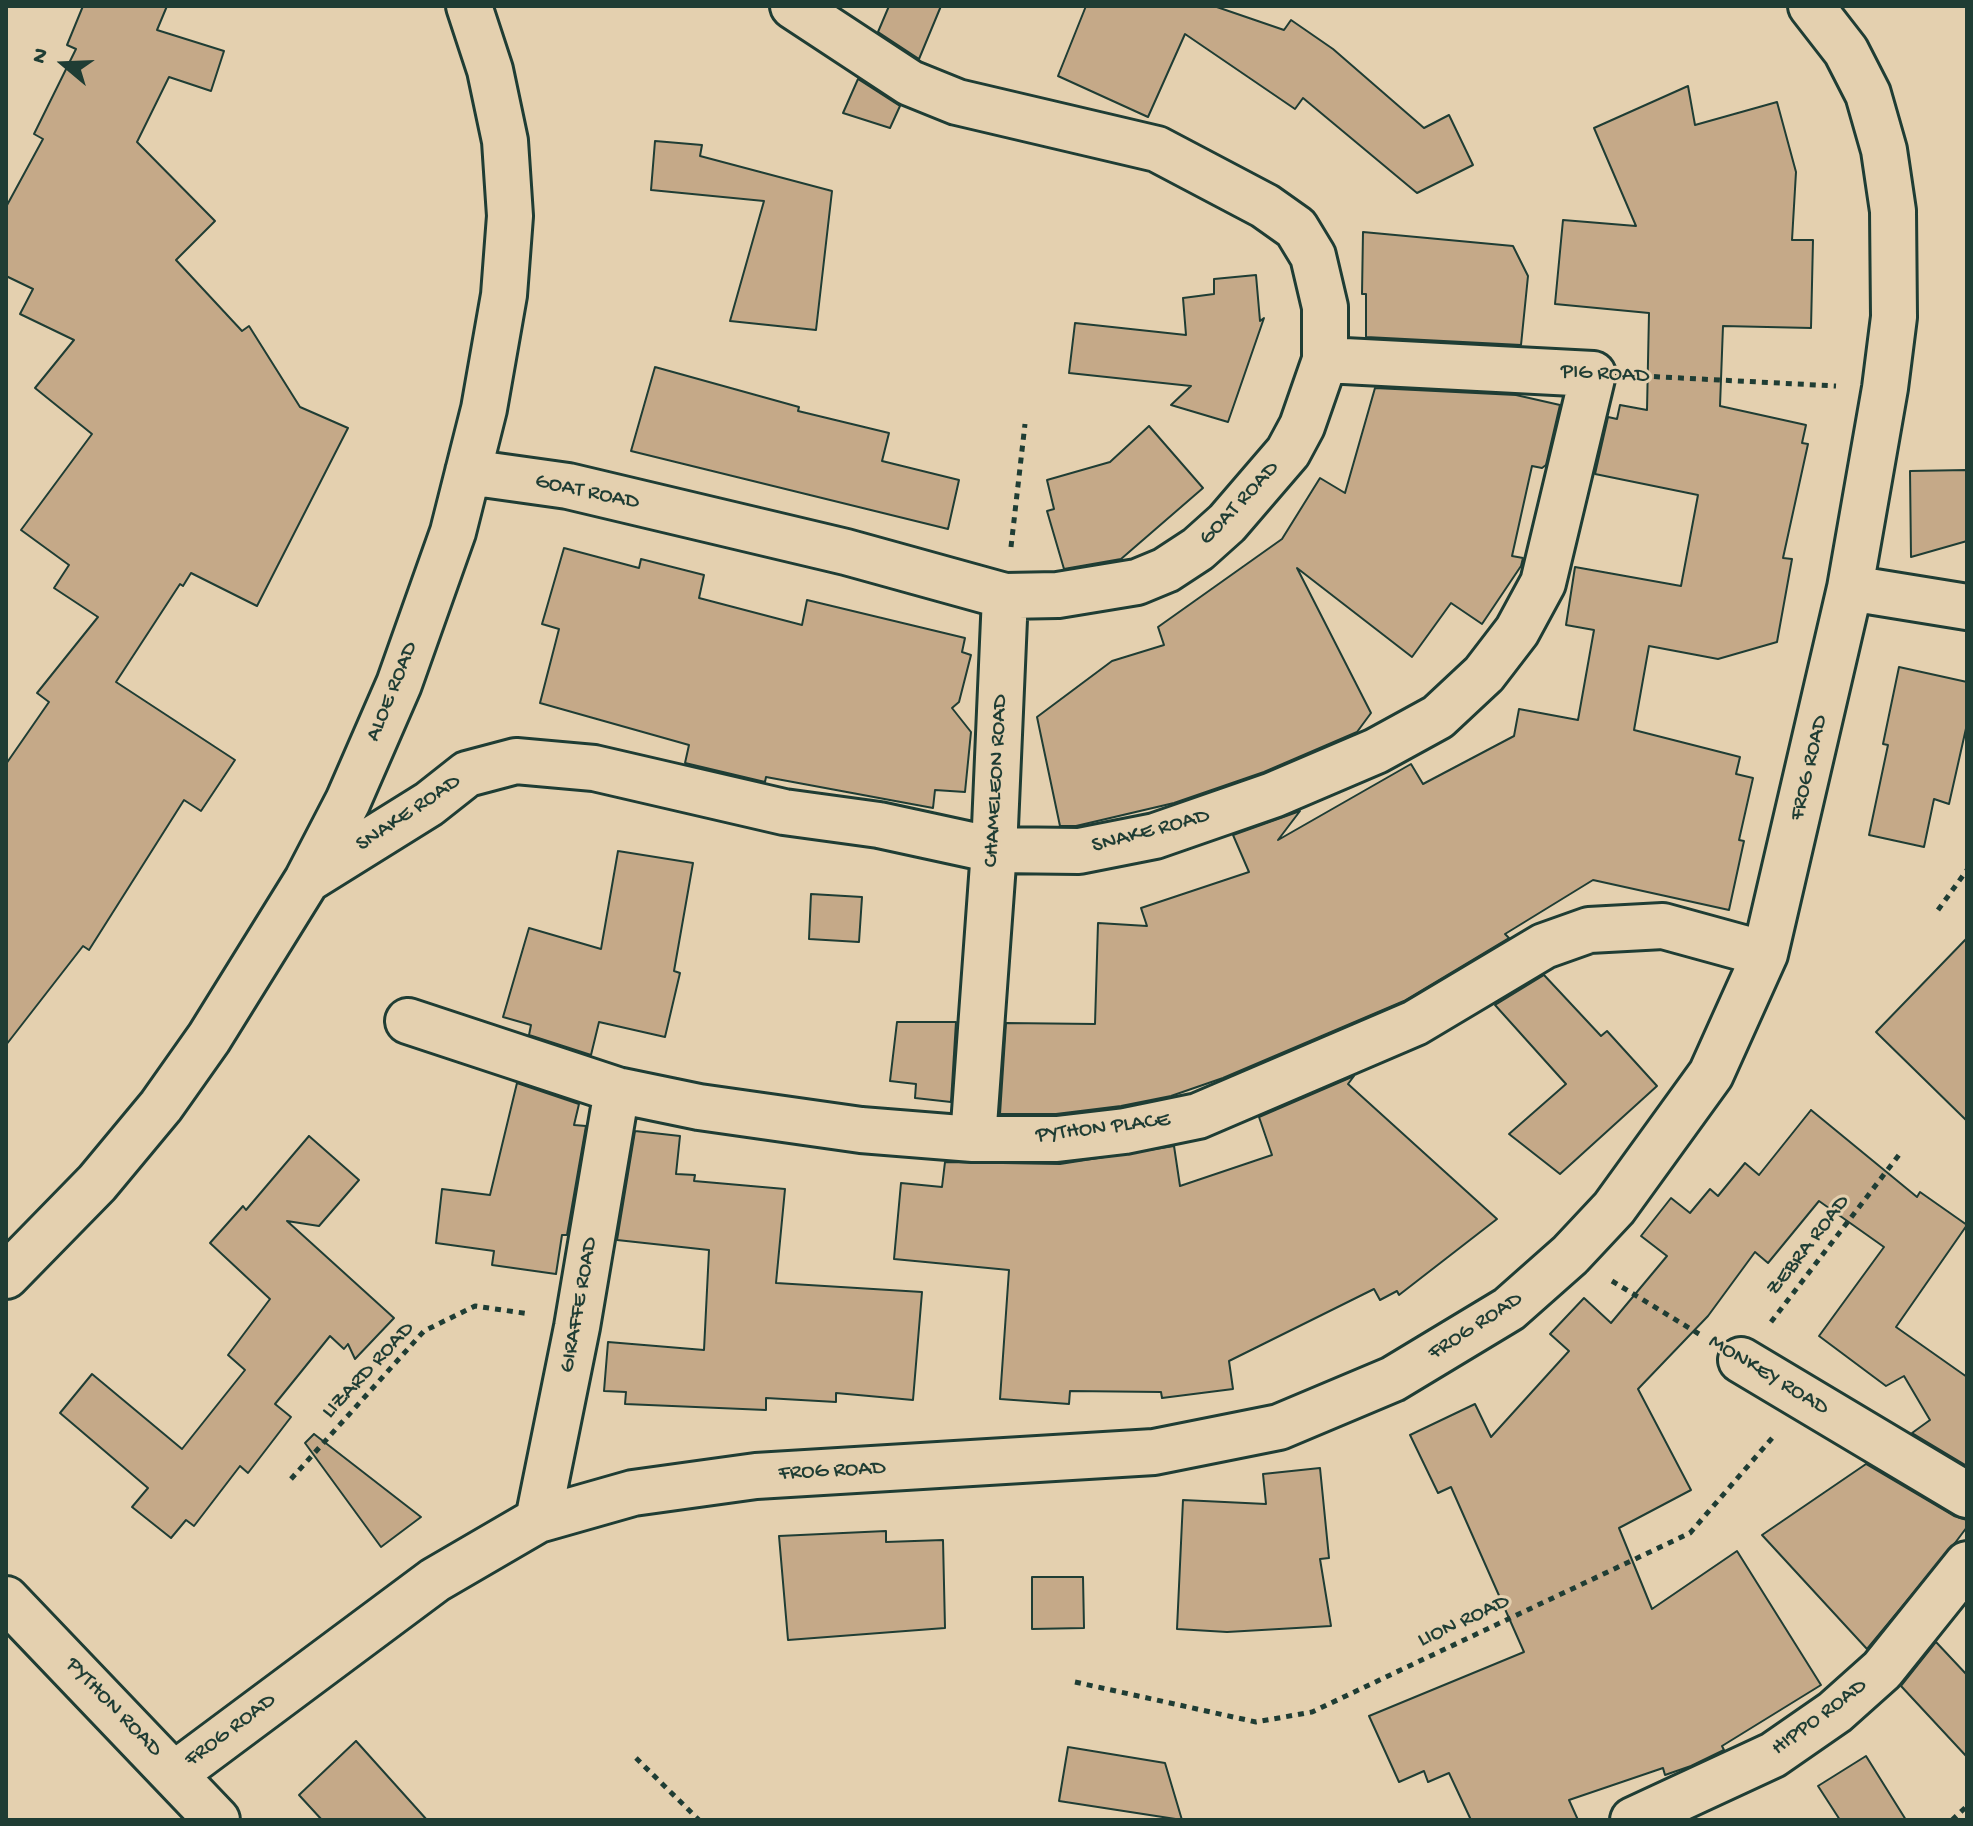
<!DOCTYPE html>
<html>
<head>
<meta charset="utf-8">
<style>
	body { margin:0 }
	#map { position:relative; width:1973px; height:1826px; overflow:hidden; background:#e4d0af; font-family:"Gochi Hand",sans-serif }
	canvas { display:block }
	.frame { position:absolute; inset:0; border:8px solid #1f3d34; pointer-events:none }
	.north { position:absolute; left:24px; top:24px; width:80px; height:80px; -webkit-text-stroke:6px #e4d0af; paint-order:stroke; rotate:289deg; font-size:22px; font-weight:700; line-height:32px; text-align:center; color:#1f3d34 }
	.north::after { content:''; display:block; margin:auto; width:28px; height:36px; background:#1f3d34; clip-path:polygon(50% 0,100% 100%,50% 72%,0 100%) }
</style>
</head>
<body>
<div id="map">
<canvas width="1973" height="1826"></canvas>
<div class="frame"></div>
<div class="north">N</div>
</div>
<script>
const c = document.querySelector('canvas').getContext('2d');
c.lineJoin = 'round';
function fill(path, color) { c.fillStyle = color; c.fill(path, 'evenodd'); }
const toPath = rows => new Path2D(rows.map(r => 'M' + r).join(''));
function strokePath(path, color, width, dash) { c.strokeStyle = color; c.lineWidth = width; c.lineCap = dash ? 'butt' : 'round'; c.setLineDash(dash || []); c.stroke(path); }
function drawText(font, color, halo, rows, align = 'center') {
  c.font = font + ' "Gochi Hand",sans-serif'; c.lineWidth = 6; c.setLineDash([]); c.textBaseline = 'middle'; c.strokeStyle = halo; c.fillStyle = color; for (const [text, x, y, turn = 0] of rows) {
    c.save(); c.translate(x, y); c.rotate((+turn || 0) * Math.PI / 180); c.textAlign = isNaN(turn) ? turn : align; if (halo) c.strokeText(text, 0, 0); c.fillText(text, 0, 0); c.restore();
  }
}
const building = toPath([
	[83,6,167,6,157,30,224,51,211,91,169,77,137,142,215,221,176,260,242,331,249,326,300,407,348,428,257,606,191,573,183,586,180,584,116,682,235,760,201,811,184,800,89,950,83,946,6,1045,6,764,49,702,37,693,98,617,54,588,69,565,21,530,92,434,35,388,74,340,20,314,33,289,6,276,6,207,43,139,34,134,76,49,67,45,83,6],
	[889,6,941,6,919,59,878,32,889,6],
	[1086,6,1214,6,1284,30,1291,20,1333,49,1424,128,1449,115,1473,165,1417,193,1303,98,1295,109,1185,34,1148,117,1058,76,1086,6],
	[858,79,900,106,890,128,843,113,858,79],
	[1688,86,1695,125,1777,102,1796,172,1792,240,1813,240,1811,328,1723,326,1720,406,1806,425,1802,443,1808,444,1783,558,1792,559,1777,642,1718,659,1649,646,1634,730,1740,757,1736,774,1753,778,1739,840,1744,841,1729,910,1593,880,1505,934,1509,938,1404,1001,1223,1078,1171,1096,1121,1106,1056,1114,1000,1114,1006,1023,1095,1024,1098,923,1147,926,1141,908,1249,872,1233,835,1300,811,1278,840,1411,764,1423,784,1514,736,1519,709,1578,720,1594,630,1566,625,1575,567,1681,586,1698,495,1595,474,1608,417,1617,419,1620,405,1647,410,1649,313,1555,304,1563,220,1636,226,1594,128,1688,86],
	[655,141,702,145,700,156,832,191,816,330,730,321,764,201,651,190,655,141],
	[1363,232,1513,246,1528,276,1521,345,1366,337,1366,294,1362,294,1363,232],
	[1256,275,1260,321,1264,318,1228,422,1171,405,1191,386,1069,373,1075,323,1186,335,1183,298,1214,294,1214,279,1256,275],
	[655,367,799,407,798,411,889,433,882,461,959,480,948,529,631,451,655,367],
	[1375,388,1516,395,1560,405,1546,465,1542,468,1532,466,1512,556,1523,558,1521,566,1482,624,1451,603,1412,657,1297,568,1371,713,1357,732,1264,772,1174,803,1076,826,1060,826,1037,717,1112,661,1164,645,1158,627,1282,539,1320,478,1345,493,1375,388],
	[1149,426,1203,488,1121,559,1064,569,1047,511,1054,509,1047,480,1110,462,1149,426],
	[1967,470,1967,541,1911,557,1910,471,1967,470],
	[564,548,639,568,641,559,704,575,699,598,802,625,807,600,965,638,962,652,971,655,959,702,952,708,971,732,965,792,935,790,933,808,766,777,765,782,685,763,689,745,540,703,559,629,542,624,564,548],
	[1899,667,1967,682,1967,724,1949,804,1934,799,1924,847,1869,835,1888,745,1883,744,1899,667],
	[618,851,693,863,674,971,680,973,665,1037,599,1022,591,1055,529,1035,531,1025,503,1017,529,928,601,949,618,851],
	[811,894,862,897,859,942,809,939,811,894],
	[1967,938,1967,1121,1876,1032,1967,938],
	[1544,975,1601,1036,1607,1031,1657,1086,1560,1174,1509,1134,1566,1084,1495,1005,1544,975],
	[897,1022,956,1022,951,1102,915,1098,916,1084,890,1081,897,1022],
	[1354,1076,1348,1084,1497,1219,1399,1295,1397,1291,1380,1300,1374,1289,1229,1361,1233,1389,1162,1398,1161,1392,1070,1391,1069,1404,1000,1399,1009,1270,894,1259,901,1183,942,1187,945,1162,1060,1164,1174,1146,1180,1186,1272,1155,1259,1117,1354,1076],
	[517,1083,579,1104,574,1125,586,1126,567,1235,562,1235,556,1274,492,1265,494,1251,436,1243,442,1189,490,1195,517,1083],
	[1811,1110,1917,1197,1920,1192,1967,1225,1896,1327,1967,1377,1967,1466,1912,1433,1930,1420,1904,1376,1886,1386,1819,1336,1884,1247,1819,1201,1768,1263,1755,1252,1708,1316,1638,1389,1691,1490,1619,1528,1652,1609,1737,1551,1821,1685,1722,1746,1724,1750,1691,1766,1665,1775,1663,1768,1569,1800,1578,1820,1471,1820,1449,1773,1428,1782,1424,1771,1399,1782,1369,1716,1524,1652,1451,1487,1438,1493,1410,1435,1475,1404,1491,1437,1569,1351,1550,1334,1584,1298,1611,1323,1667,1256,1641,1236,1671,1198,1690,1213,1710,1189,1718,1196,1745,1163,1759,1175,1811,1110],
	[635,1131,680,1136,676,1174,695,1175,694,1181,785,1189,776,1283,922,1292,913,1400,836,1393,836,1402,766,1398,766,1410,625,1404,626,1392,604,1391,608,1342,704,1350,709,1250,617,1240,635,1131],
	[309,1136,359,1180,319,1226,287,1221,394,1318,355,1359,348,1344,344,1349,330,1336,275,1404,291,1417,248,1473,240,1466,194,1526,186,1520,171,1538,132,1507,148,1488,60,1413,92,1374,182,1449,245,1370,228,1355,270,1299,210,1243,243,1206,246,1210,309,1136],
	[314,1434,421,1517,381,1547,305,1443,314,1434],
	[1866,1464,1954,1516,1967,1520,1967,1527,1955,1543,1867,1649,1762,1535,1866,1464],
	[1320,1468,1329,1558,1320,1559,1331,1626,1227,1632,1177,1629,1183,1500,1266,1504,1263,1474,1320,1468],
	[886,1531,886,1542,943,1540,945,1628,788,1640,779,1536,886,1531],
	[1032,1577,1083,1577,1084,1628,1032,1629,1032,1577],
	[1936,1642,1967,1675,1967,1757,1901,1686,1936,1642],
	[356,1741,427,1820,322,1820,299,1795,356,1741],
	[1068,1747,1165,1763,1182,1820,1059,1801,1068,1747],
	[1866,1756,1906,1820,1840,1820,1818,1786,1866,1756]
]);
fill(building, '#c5a988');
strokePath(building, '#1f3d34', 2);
const minor = toPath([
	[468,472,568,486,846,552,1005,596,1058,595,1137,582,1166,570,1198,549,1227,523,1288,452,1302,426,1325,360,1325,307,1313,256,1296,228,1265,206,1157,149,957,102,910,83,793,6],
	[1850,588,1967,607],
	[307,880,429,804,467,774,516,761,594,768,784,812,879,825,994,850,1079,851,1155,836,1273,795,1376,751,1438,717,1484,674,1517,631,1543,583,1593,374,1325,360],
	[408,1021,617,1090,699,1107,861,1130,973,1139,1057,1139,1125,1131,1198,1116,1415,1023,1544,946,1589,930,1663,926,1765,954],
	[973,1139,994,850,1005,596],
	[6,1276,97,1183,161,1106,209,1038,307,880,348,801,399,684,453,532,484,409,504,295,510,216,505,141,490,70,469,6],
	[1741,1360,1967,1495],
	[538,1520,577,1327,617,1090],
	[6,1599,217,1820],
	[176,1773,435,1580,538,1520,633,1493,756,1476,1154,1452,1279,1427,1393,1379,1509,1309,1570,1255,1614,1208,1711,1074,1765,954,1850,588,1885,388,1894,317,1893,211,1884,150,1868,94,1846,51,1811,6],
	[1633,1820,1773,1755,1835,1712,1882,1670,1967,1564]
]);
strokePath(minor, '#1f3d34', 50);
strokePath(toPath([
	[1642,376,1836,386],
	[1011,547,1025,424],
	[1938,910,1967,870],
	[1612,1281,1699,1334],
	[1771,1322,1902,1151],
	[291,1479,424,1331,475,1306,530,1314],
	[1075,1682,1256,1722,1312,1712,1690,1533,1773,1437],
	[636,1758,699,1820],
	[1952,1820,1967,1806]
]), '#1f3d34', 5, [6, 6]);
strokePath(minor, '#e4d0af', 44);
drawText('22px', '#1f3d34', '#e4d0af', [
	["PIG ROAD",1605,375,3],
	["GOAT ROAD",587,493,12],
	["GOAT ROAD",1240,504,-47],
	["ALOE ROAD",393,692,-68],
	["FROG ROAD",1810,768,-77],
	["CHAMELEON ROAD",997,781,-87],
	["SNAKE ROAD",409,814,-34],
	["SNAKE ROAD",1151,832,-15],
	["PYTHON PLACE",1103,1129,-7],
	["ZEBRA ROAD",1809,1246,-52],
	["GIRAFFE ROAD",580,1305,-80],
	["FROG ROAD",1476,1327,-33],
	["LIZARD ROAD",369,1371,-47],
	["MONKEY ROAD",1768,1376,31],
	["FROG ROAD",832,1472,-3],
	["LION ROAD",1464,1622,-25],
	["PYTHON ROAD",113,1708,46],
	["HIPPO ROAD",1820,1718,-37],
	["FROG ROAD",231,1731,-37]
]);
</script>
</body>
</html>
